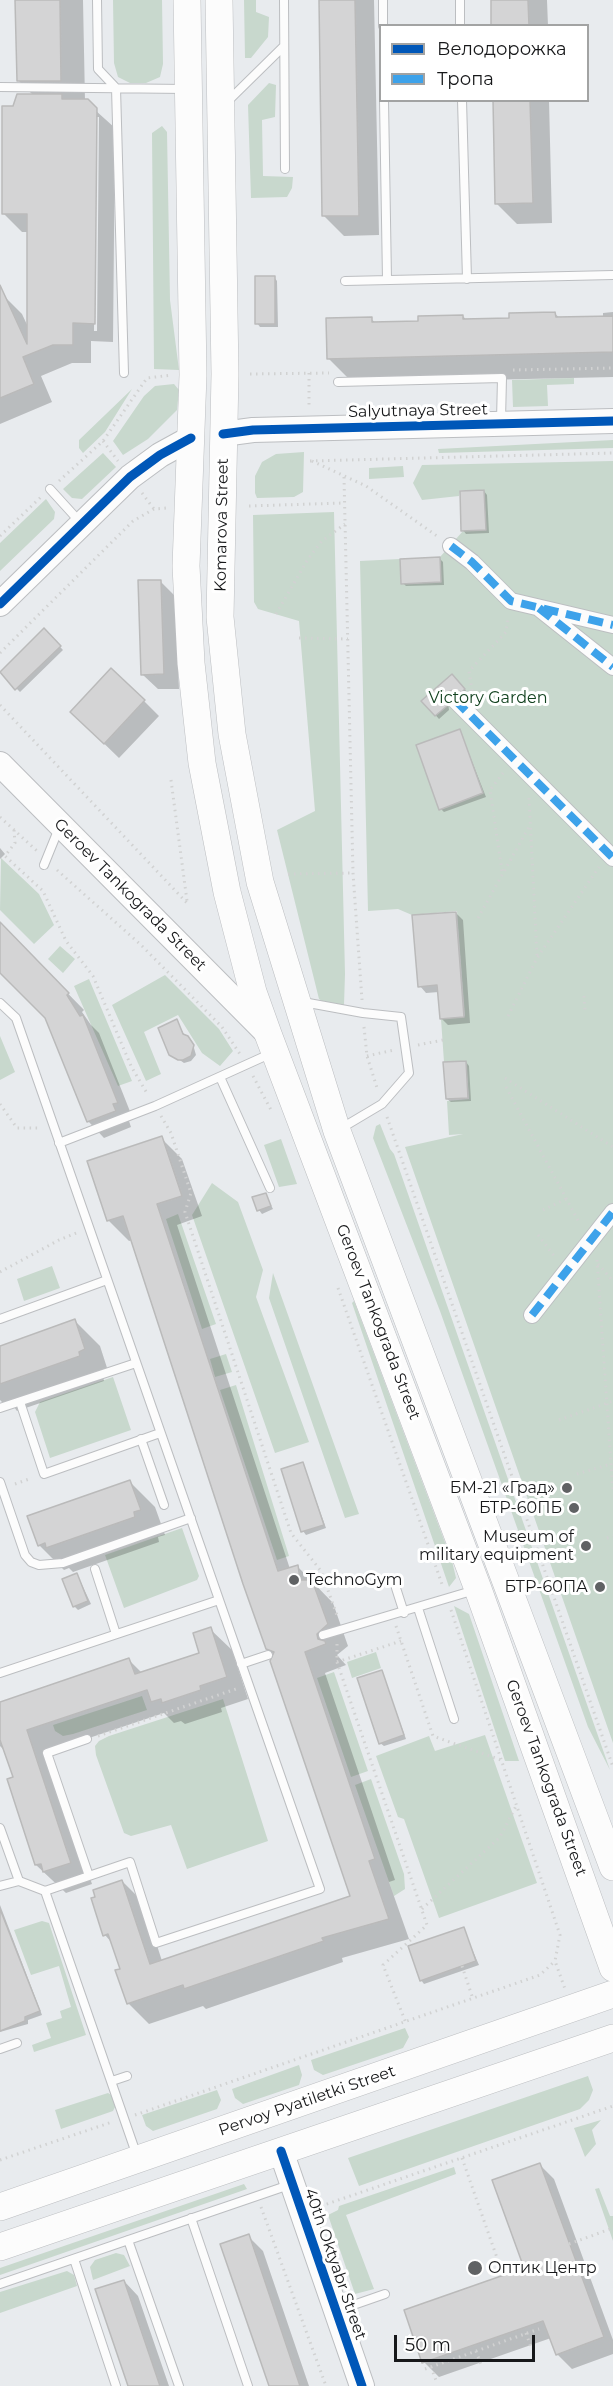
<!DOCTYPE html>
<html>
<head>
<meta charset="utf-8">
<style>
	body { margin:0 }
	#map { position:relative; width:613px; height:2386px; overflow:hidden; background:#e8ebee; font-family:Montserrat,sans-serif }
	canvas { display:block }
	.legend { position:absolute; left:379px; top:24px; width:210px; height:78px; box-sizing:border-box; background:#fff; border:2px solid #a2a3a3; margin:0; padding:8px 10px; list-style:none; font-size:18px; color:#17181a }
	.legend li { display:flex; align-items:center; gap:12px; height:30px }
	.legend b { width:30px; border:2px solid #a2a3a3 }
	.scale { position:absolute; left:394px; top:2335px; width:141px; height:27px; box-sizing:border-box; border:3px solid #17181a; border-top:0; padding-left:8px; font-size:18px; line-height:21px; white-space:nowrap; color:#17181a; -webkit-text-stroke:4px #fff; paint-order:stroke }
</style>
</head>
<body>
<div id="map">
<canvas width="613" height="2386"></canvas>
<ul class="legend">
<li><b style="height:8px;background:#0057b8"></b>Велодорожка</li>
<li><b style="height:8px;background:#3da2ea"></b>Тропа</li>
</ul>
<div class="scale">50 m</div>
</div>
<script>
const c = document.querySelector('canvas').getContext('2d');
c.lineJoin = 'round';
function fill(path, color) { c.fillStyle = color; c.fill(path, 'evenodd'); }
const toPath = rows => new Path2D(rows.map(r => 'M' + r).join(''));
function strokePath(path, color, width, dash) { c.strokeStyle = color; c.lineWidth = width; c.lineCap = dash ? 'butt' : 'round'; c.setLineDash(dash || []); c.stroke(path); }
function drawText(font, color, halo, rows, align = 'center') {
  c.font = font + ' Montserrat,sans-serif'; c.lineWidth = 6; c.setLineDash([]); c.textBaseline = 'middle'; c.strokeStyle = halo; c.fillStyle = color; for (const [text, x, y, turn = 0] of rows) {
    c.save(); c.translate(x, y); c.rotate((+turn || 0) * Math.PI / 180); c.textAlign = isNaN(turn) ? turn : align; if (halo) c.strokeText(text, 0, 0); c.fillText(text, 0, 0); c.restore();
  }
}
fill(toPath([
	[113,0,162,0,163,64,160,77,146,83,130,83,118,77,114,63],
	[244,0,256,0,256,12,269,17,268,37,251,58,245,58],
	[269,83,276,85,275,117,262,120,263,176,293,177,292,188,287,197,251,198,248,105],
	[162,126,167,132,170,300,179,370,154,369,152,133],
	[574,378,574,384,547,385,548,406,513,407,512,380],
	[174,384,179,390,177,410,148,439,123,455,113,441,144,396,155,386],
	[132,389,105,432,83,453,79,448,79,440],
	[613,440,613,448,439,453,438,449],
	[304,452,303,492,294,497,257,498,255,493,255,476,262,462,276,454],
	[103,453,116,467,82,499,72,498,63,489],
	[613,461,613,1743,405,1147,463,1134,449,1135,447,1101,469,1099,466,1061,444,1062,441,1019,465,1016,457,911,412,915,398,909,368,911,360,561,400,559,401,584,441,582,440,557,463,531,486,530,484,490,460,490,459,496,422,500,413,483,422,465],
	[403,466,404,477,369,479,369,468],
	[46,499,55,512,54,519,0,571,0,543],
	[334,512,345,974,344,1005,332,1008,319,999,277,830,315,811,299,621,258,609,254,602,253,515],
	[1,858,39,894,54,925,34,944,0,910],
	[60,946,75,959,63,973,48,959],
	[165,975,219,1029,233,1051,220,1066,202,1053,178,1015,144,1032,161,1074,146,1081,112,1005],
	[89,979,132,1081,118,1086,74,986],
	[0,1036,15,1072,0,1080],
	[380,1124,390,1149,394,1154,610,1770,588,1727,440,1311,373,1138,376,1126],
	[281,1139,297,1184,279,1187,264,1145],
	[212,1183,238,1202,263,1270,256,1297,309,1442,275,1453,192,1215],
	[178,1214,216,1324,202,1329,166,1219],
	[52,1266,60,1288,24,1301,17,1279],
	[273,1273,359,1514,345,1518,269,1298],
	[354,1301,452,1561,456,1578,449,1587,352,1303],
	[226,1354,232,1372,215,1377,210,1359],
	[113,1377,131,1430,50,1458,35,1412,40,1402],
	[236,1385,289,1556,277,1560,220,1390],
	[182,1528,199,1576,197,1580,124,1608,105,1555],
	[454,1606,469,1614,519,1761,505,1761],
	[376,1652,381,1668,352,1678,347,1662],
	[334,1672,368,1771,351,1777,317,1678],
	[142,1696,147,1710,73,1734,63,1736,55,1731,53,1725],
	[223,1699,268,1841,187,1869,171,1825,131,1836,124,1833,96,1755,95,1746,99,1741,109,1736],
	[485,1735,537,1883,439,1918,404,1819,398,1817,376,1756,429,1736,435,1751],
	[371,1779,404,1874,405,1889,394,1896,355,1785],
	[42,1921,49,1923,86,2035,34,2052,32,2045,51,2038,46,2023,62,2018,60,2011,71,2007,59,1966,31,1975,14,1930],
	[405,2028,409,2037,403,2048,323,2075,314,2070,311,2060],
	[299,2065,302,2075,299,2085,243,2104,235,2098,232,2089],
	[588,2076,593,2090,589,2100,580,2109,359,2186,348,2158],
	[217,2090,221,2100,217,2109,153,2131,146,2126,142,2115],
	[108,2093,113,2096,116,2105,113,2111,61,2129,55,2110],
	[601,2120,592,2130,596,2144,585,2157,574,2128],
	[454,2167,456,2174,346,2215,374,2289,355,2294,328,2215,338,2210,339,2206],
	[244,2184,247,2189,0,2275,0,2268],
	[599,2188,610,2216,613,2216,613,2241,595,2189],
	[116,2253,124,2255,130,2266,93,2280,90,2267,95,2260],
	[67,2271,74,2275,77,2286,0,2313,0,2292]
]), '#c8d8cd');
fill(toPath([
	[17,0,83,0,85,101,115,128,113,342,91,341,91,363,72,363,41,376,52,402,0,424,0,297,3,295,22,314,29,329,29,232,22,232,3,213,15,107,33,95,18,80],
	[96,117,99,117,97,331,94,331],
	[320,0,374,0,379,235,344,236,324,216],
	[492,0,547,0,548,26,493,26],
	[494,100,549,100,552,223,517,224,497,204],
	[274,277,277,281,278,327,260,327,257,323],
	[613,312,613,377,353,383,328,358,371,319,376,323,420,322,463,316,467,321,510,320,555,314,560,318,603,317,603,313],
	[484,491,487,495,489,533,466,534,463,530],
	[439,558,443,562,444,585,406,586,403,583],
	[160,581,175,596,179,689,158,689,143,675],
	[44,630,63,650,20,692,1,673],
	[452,676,468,693,457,693,448,702,449,710,439,719,423,701],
	[144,701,159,716,119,758,87,727],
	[460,731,486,797,444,812,441,809],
	[0,848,5,854,0,859],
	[456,913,463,920,470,1023,448,1025,441,1018,439,992,426,993,420,986],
	[0,924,84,1010,82,1012,91,1025,99,1033,133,1119,129,1121,131,1127,104,1138,88,1121,46,1017,0,970],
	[177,1021,185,1036,192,1041,196,1055,191,1061,184,1063,171,1054],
	[466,1062,469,1066,471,1101,451,1102,447,1099],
	[161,1138,182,1159,202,1216,177,1225,290,1569,297,1566,333,1603,348,1646,337,1655,346,1665,325,1673,395,1880,389,1882,409,1939,342,1958,343,1962,206,2009,203,2006,149,2024,128,2003,122,1970,112,1943,105,1935,122,1881,143,1902,162,1961,352,1897,274,1655,267,1648,133,1240,129,1241,108,1220],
	[265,1194,273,1209,262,1214,259,1210],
	[75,1321,100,1346,109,1374,103,1377,104,1381,17,1411,14,1407,9,1409,0,1400,0,1347],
	[303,1464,326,1528,306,1535,303,1531],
	[130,1482,155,1507,165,1535,158,1537,159,1542,73,1572,69,1568,64,1570,39,1545],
	[77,1574,91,1604,78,1610,74,1606],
	[210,1629,232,1650,248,1699,221,1708,222,1712,185,1724,181,1721,174,1723,164,1713,47,1752,92,1884,66,1893,36,1865,14,1778,6,1752,0,1746,0,1703,129,1660,142,1673,201,1654],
	[382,1672,406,1739,384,1746,380,1743],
	[0,1905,42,2015,28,2020,28,2024,0,2032],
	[463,1928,479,1965,424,1984,421,1980],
	[539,2164,554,2179,613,2340,613,2354,572,2369,557,2354,551,2338,439,2377,424,2362,526,2269],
	[248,2236,263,2251,309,2386,270,2386],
	[124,2281,138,2296,169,2386,129,2386]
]), '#0003');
const building = toPath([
	[15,0,60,0,61,81,17,81,15,0],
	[319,0,355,0,359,216,322,216,319,0],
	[491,0,528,0,529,26,491,26,491,0],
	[17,94,62,94,62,99,88,99,97,108,95,324,73,323,73,345,53,345,23,357,34,384,0,398,0,285,27,344,27,214,2,214,2,106,13,106,17,94],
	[493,100,530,100,533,203,495,204,493,100],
	[255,276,275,276,275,324,255,324,255,276],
	[555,312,556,317,613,316,613,352,327,359,326,318,372,317,372,322,418,321,418,316,463,315,463,319,509,318,509,313,555,312],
	[484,490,486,530,461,531,460,491,484,490],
	[440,557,441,582,401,584,400,559,440,557],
	[138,580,161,580,164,674,141,675,138,580],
	[44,628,61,646,15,690,0,672,44,628],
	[111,668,145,700,104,744,70,712,111,668],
	[452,674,465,689,462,692,453,690,448,692,445,698,447,706,435,716,421,701,452,674],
	[460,729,483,793,439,810,416,745,460,729],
	[456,912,464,1017,440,1019,437,985,418,987,412,915,456,912],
	[0,922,69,993,67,995,80,1016,83,1015,118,1103,113,1104,116,1111,87,1122,45,1018,0,973,0,922],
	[177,1019,183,1034,188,1036,194,1045,191,1056,183,1060,178,1060,169,1055,158,1028,177,1019],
	[466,1061,468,1098,446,1099,443,1062,466,1061],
	[162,1136,182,1196,157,1204,278,1571,298,1565,300,1580,312,1580,328,1624,317,1634,318,1639,325,1641,326,1644,305,1652,375,1859,369,1861,389,1919,322,1938,324,1941,184,1989,183,1985,127,2004,115,1970,120,1969,108,1934,103,1936,91,1898,95,1897,93,1890,122,1880,150,1964,350,1896,270,1661,274,1652,266,1649,243,1584,123,1216,107,1221,87,1161,162,1136],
	[266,1193,271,1206,257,1211,252,1197,266,1193],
	[75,1319,85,1349,79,1352,80,1356,0,1384,0,1346,75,1319],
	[303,1462,324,1525,301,1532,281,1469,303,1462],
	[130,1480,141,1510,134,1512,135,1517,46,1548,45,1543,38,1546,27,1516,130,1480],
	[77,1573,88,1601,73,1607,62,1579,77,1573],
	[211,1627,227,1677,200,1686,201,1690,162,1703,161,1699,151,1702,147,1690,27,1730,71,1863,43,1872,41,1864,35,1865,7,1779,13,1777,0,1740,0,1702,129,1658,135,1674,199,1653,193,1633,211,1627],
	[382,1670,404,1735,379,1744,357,1678,382,1670],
	[0,1909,40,2011,25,2017,25,2021,0,2031,0,1909],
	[464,1927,476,1961,420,1981,408,1946,464,1927],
	[540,2163,604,2337,556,2355,543,2321,422,2363,404,2310,524,2268,492,2180,540,2163],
	[249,2234,300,2386,269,2386,220,2244,249,2234],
	[124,2280,160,2386,128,2386,95,2289,124,2280]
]);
fill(building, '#d4d4d5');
strokePath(building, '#bababa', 1.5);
const lane = toPath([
	[97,0,98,69,116,88,124,373],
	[284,0,285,169],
	[383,0,383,26],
	[460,0,460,26],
	[0,87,186,89],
	[384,100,387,280],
	[462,100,467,279],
	[227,102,284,46],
	[345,281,613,275],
	[338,382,502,378,501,420],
	[50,489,80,522],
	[44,865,59,828],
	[303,1002,363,1013,401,1017,409,1073,382,1104,340,1129],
	[0,1003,16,1018,320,1889,156,1943,130,1862,45,1891,19,1881,0,1886],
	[220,1077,270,1188],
	[59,1143,155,1106,272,1053],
	[0,1319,107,1280],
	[20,1402,44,1474,160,1433],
	[0,1408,136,1363],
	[141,1439,164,1505],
	[0,1482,25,1555,31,1562,39,1565,63,1563,191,1518],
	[95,1569,116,1634],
	[396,1588,404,1613],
	[418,1608,454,1719],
	[323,1635,475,1590],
	[241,1664,268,1655],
	[0,1673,219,1600],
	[87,1739,47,1753,89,1876],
	[0,1828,19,1881],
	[45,1891,137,2156],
	[0,2049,17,2043],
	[112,2081,127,2076],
	[191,2218,248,2386],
	[128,2240,179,2386],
	[74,2259,116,2386],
	[0,2284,292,2184],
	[339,2310,385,2294]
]);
const street = toPath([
	[451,546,472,562,511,601,613,625],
	[540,609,613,667],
	[455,700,613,858],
	[532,1315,613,1212]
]);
const secondary = toPath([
	[223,434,253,430,613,421],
	[0,604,130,477,160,455,191,438],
	[0,764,268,1034],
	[281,2151,362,2386]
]);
const primary = toPath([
	[187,0,193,375,186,566,191,663,202,763,227,892,253,992,268,1034,478,1589,613,1968],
	[219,0,225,374,220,617,232,734,260,882,337,1131,613,1867],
	[0,2207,613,1994],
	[0,2247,613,2038]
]);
strokePath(lane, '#bcbec1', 10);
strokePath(street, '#bcbec1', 18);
strokePath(secondary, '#bcbec1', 26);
strokePath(primary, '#bcbec1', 28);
strokePath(toPath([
	[513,370,613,368],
	[309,373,309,405],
	[250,374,329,373],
	[103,441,118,461],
	[310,461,613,453],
	[312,461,366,486,437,536],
	[344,477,353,873,362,1000],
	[59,481,103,441,147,378,172,375],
	[142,493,154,509],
	[249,506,344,503],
	[0,536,41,497],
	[276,614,308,559,322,541,345,524],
	[299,638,348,639],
	[0,653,133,521,154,509,167,508],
	[472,691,469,671,506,632,508,617],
	[0,705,187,903],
	[171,780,187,901],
	[529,798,537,956],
	[0,817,37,851],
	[14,830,15,843,5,856,43,891,66,941,93,976,131,1066,148,1095],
	[57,870,142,946,222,1027,240,1054],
	[502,871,490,790,503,773],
	[288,874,352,873],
	[478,918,530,825],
	[584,996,585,1011],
	[508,1016,537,958,599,867],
	[364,1027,367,1056,378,1091],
	[418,1045,443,1040],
	[367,1056,394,1050],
	[253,1076,271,1110],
	[505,1078,613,1147],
	[506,1087,580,1224],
	[0,1104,17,1128,39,1128],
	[161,1116,171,1133,191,1193,185,1212,291,1533,321,1571,338,1618],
	[387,1117,613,1767],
	[543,1210,566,1199],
	[538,1235,555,1257],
	[597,1260,613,1493],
	[598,1264,613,1281],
	[0,1272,59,1240,79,1232],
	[338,1288,443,1587],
	[559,1420,613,1401],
	[577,1474,611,1464],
	[15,1484,32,1478],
	[607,1538,613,1536],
	[451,1610,560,1935,555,1961,565,1989],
	[396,1626,433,1736,501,1760],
	[337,1644,337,1662,427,1925,383,1965,406,2023],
	[337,1662,401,1641],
	[98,1736,236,1689],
	[422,1909,500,1837,516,1806],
	[462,1966,473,1999],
	[135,2115,540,1975,555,1961],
	[462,2158,502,2272],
	[0,2160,112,2122],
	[321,2206,613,2106],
	[261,2207,326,2386],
	[569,2244,613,2228],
	[500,2268,521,2261],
	[526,2333,532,2350],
	[476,2351,482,2367],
	[431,2367,437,2383],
	[425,2369,539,2329]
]), '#d1d2d2', 3, [1.5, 4.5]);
strokePath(lane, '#fcfcfc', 8);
strokePath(street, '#fcfcfc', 16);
strokePath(secondary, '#fcfcfc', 24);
strokePath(primary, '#fcfcfc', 27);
strokePath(toPath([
	[451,546,472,562,511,601,613,625],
	[539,608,613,667],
	[455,700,613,858],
	[532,1315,613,1212]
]), '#3da2ea', 8, [15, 8]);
strokePath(toPath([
	[223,434,253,430,613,421],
	[0,604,130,477,160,455,191,438],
	[281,2151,362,2386]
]), '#0057b8', 9);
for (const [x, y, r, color] of [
	[567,1488,6,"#606264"],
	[574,1508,6,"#606264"],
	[586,1546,6,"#606264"],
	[294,1580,6,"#606264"],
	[600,1587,6,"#606264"],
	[475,2268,8,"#606264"]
]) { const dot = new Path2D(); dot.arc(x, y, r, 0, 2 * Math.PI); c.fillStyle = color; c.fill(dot); strokePath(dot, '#fff', 2); }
drawText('16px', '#17181a', '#fff', [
	["Salyutnaya Street",418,411,-1],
	["Komarova Street",222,525,-89],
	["Geroev Tankograda Street",130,895,45],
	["Geroev Tankograda Street",378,1322,69],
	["Geroev Tankograda Street",546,1778,70],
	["Pervoy Pyatiletki Street",307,2101,-19],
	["40th Oktyabr Street",335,2264,71]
]);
drawText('16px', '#12421f', '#fff', [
	["Victory Garden",488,698]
]);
drawText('16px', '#17181a', '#fff', [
	["БМ-21 «Град»",555,1488],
	["БТР-60ПБ",562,1508],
	["Museum of",574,1537],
	["military equipment",574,1555],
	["TechnoGym",306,1580,"left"],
	["БТР-60ПА",588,1587],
	["Оптик Центр",488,2268,"left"]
], 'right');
</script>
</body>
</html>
